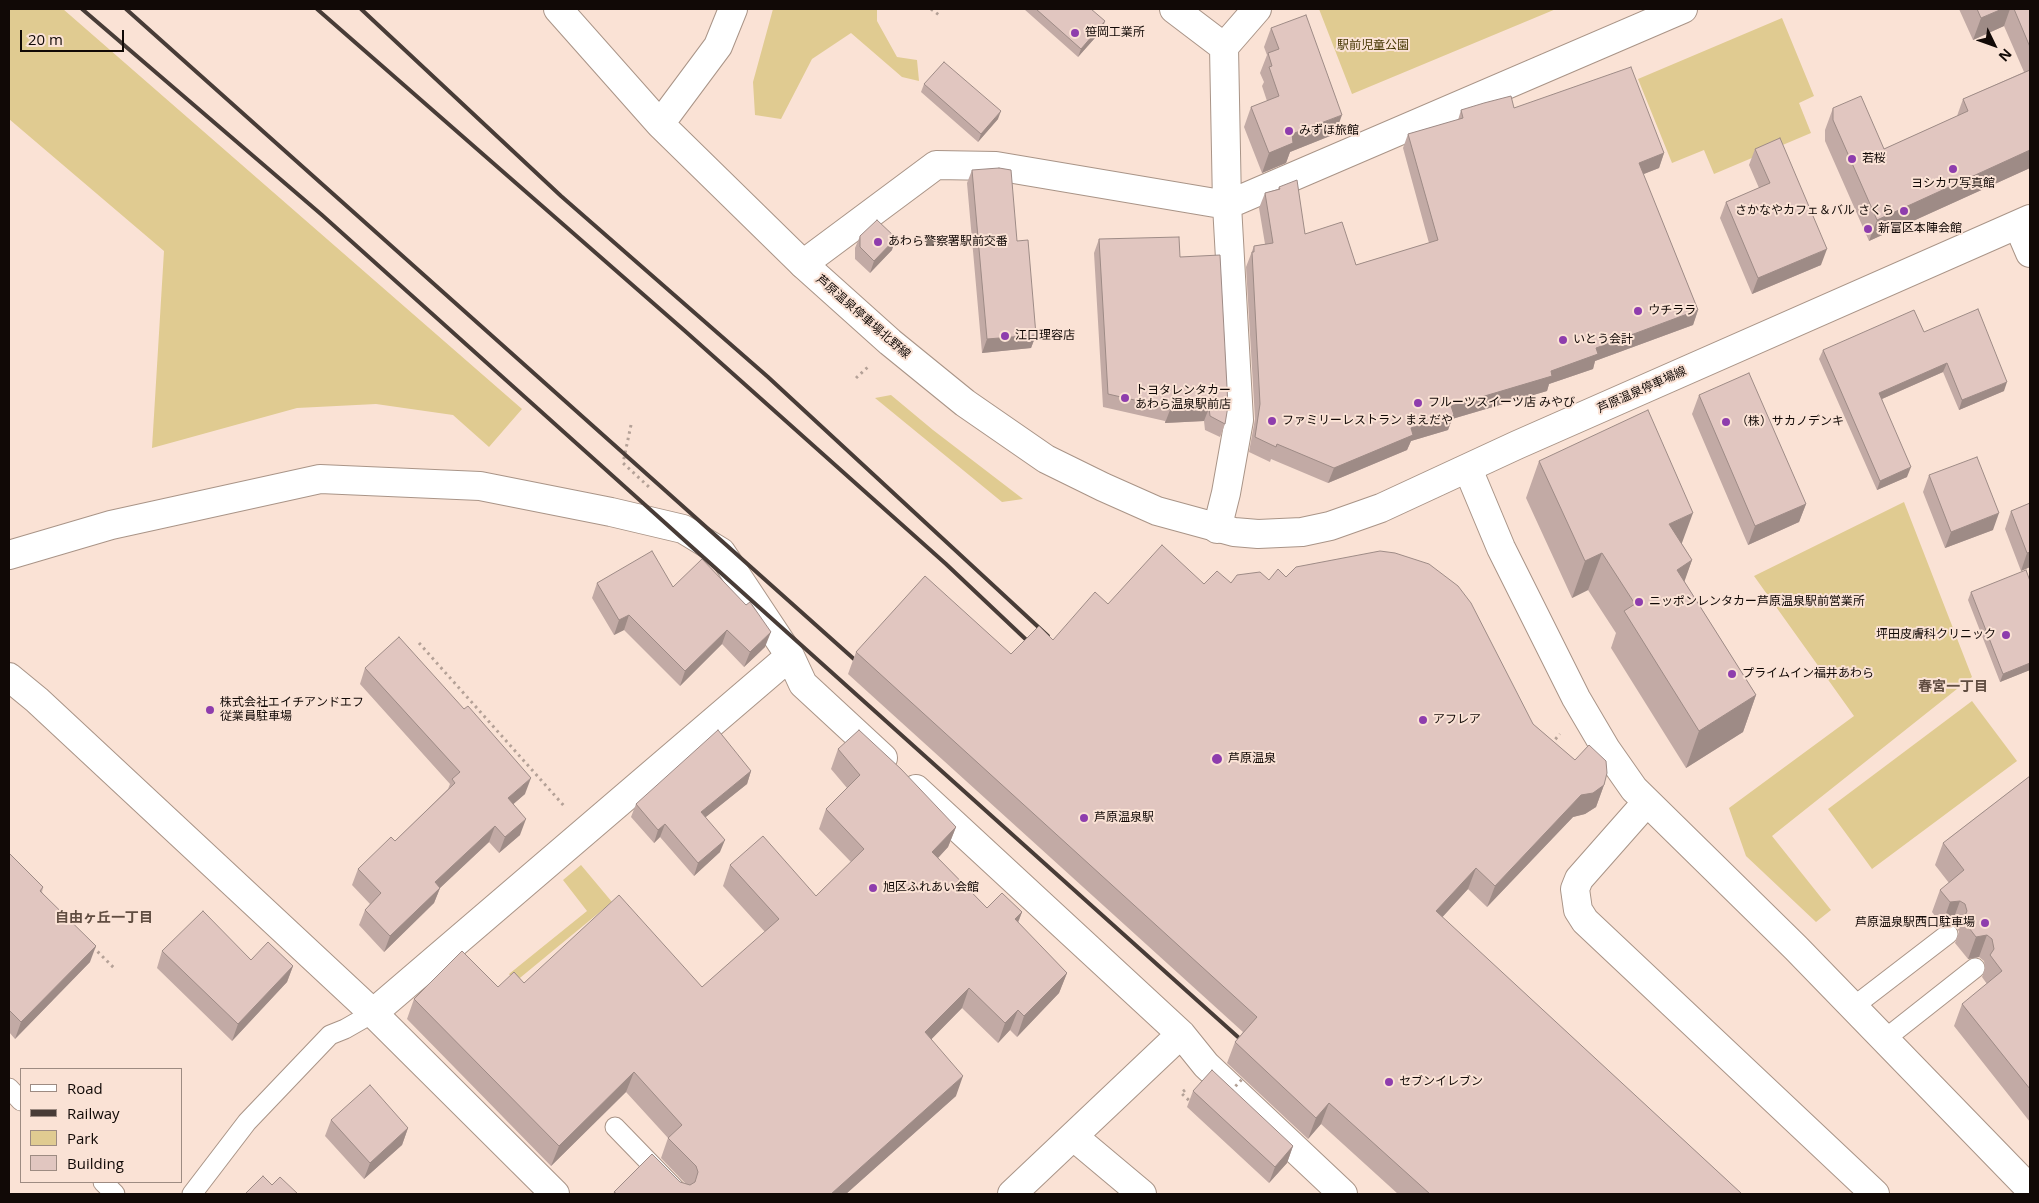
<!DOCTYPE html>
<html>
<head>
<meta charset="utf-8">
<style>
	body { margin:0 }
	#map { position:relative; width:2039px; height:1203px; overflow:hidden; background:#fae2d5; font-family:"Open Sans",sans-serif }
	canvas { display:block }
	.frame { position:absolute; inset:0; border:10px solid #110906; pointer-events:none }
	.legend { position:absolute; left:20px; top:1068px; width:162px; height:115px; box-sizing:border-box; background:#fae2d5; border:1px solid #9d8b82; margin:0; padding:6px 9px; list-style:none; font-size:15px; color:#110906 }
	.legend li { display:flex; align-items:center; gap:10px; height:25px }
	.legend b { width:25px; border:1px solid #9d8b82 }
	.north { position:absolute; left:1969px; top:20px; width:50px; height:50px; -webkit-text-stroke:4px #fae2d5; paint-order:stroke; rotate:132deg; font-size:14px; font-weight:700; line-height:20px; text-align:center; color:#110906 }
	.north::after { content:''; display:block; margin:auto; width:18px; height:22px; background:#110906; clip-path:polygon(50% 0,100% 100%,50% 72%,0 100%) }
	.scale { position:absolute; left:20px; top:30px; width:104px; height:22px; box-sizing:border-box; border:2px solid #110906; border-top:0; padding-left:6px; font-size:15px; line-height:18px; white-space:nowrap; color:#110906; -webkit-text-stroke:4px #fae2d5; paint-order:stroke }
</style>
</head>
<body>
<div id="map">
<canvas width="2039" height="1203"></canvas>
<div class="frame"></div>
<ul class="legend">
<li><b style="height:6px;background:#fff"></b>Road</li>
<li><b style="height:6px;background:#483c37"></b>Railway</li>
<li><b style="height:14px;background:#e0cb91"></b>Park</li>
<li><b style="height:14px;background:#e1c6c0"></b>Building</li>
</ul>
<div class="north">N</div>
<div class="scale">20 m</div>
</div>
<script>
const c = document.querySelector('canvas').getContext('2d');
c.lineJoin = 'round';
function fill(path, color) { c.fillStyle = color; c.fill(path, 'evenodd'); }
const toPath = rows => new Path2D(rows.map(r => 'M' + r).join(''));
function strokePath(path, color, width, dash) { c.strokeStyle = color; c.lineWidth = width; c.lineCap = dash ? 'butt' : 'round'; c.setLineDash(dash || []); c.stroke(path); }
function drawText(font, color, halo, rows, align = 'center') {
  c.font = font + ' "Open Sans","Noto Sans JP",sans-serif'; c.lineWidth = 4; c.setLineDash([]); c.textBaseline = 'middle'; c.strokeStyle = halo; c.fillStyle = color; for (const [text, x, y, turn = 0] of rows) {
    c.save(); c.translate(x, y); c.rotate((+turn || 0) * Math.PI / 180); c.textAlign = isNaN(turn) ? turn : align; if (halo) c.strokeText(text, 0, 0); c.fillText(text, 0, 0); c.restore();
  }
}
fill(toPath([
	[9,9,63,9,522,409,489,447,453,415,376,404,297,408,152,448,164,251,9,119],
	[773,9,877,9,877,21,897,57,917,60,919,81,902,77,851,33,812,59,781,119,755,115,753,82],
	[1319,9,1556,9,1352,94],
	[1782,18,1814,96,1799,103,1811,133,1714,174,1704,150,1672,163,1638,79],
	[891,395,933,430,1023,499,1002,502,875,398],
	[1904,502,1972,677,1772,836,1831,910,1816,922,1746,856,1729,808,1854,716,1754,576],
	[1972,701,2017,761,1872,869,1828,809],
	[581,865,612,902,515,982,509,974,587,911,563,880]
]), '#e0cb91');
const lane = toPath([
	[1853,1007,1948,934],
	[1885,1039,1975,968],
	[9,1088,21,1101],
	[615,1127,680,1194],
	[103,1182,115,1194],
	[192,1194,247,1122,330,1035,345,1029,373,1013]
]);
const street = toPath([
	[1224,47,1257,9],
	[2018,225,2030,253],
	[803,264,936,165,996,166,1227,205,1224,47,1174,9],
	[1468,469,1501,548,1576,698,1606,749,1634,789,1796,948,2030,1189],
	[1217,529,1226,493,1239,420,1227,205,1683,9],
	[9,555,111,525,320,479,480,486,611,512,683,529,721,552,790,656,803,684,883,758],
	[916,789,1181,1034,1206,1065,1343,1194],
	[1646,803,1579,879,1575,889,1578,910,1585,921,1875,1194],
	[373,1013,790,656],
	[1074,1137,1142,1194],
	[1012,1194,1181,1034]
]);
const secondary = toPath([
	[558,9,660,124,803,264,890,342,965,403,1046,459,1103,487,1157,511,1234,532,1258,534,1302,532,1330,526,1381,508,1517,445,2030,219],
	[660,124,718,46,733,9],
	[9,677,37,700,373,1013,555,1194]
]);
strokePath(lane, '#a99487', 21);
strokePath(street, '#a99487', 30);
strokePath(secondary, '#a99487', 30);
strokePath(toPath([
	[931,9,939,15],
	[856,378,869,366],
	[631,425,623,463,650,488],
	[419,643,565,807],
	[1551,744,1560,734],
	[93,947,116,970],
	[1185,1090,1181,1093,1192,1103]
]), '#b4a197', 3, [2.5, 4]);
strokePath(lane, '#fff', 19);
strokePath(street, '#fff', 28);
strokePath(secondary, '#fff', 28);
strokePath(toPath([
	[82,9,322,215,1248,1046],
	[126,9,864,668],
	[317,9,685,331,946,564,1036,649],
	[361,9,561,196,768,377,1048,636]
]), '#483c37', 4);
strokePath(toPath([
	[1231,1091,1245,1076]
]), '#b4a197', 3, [2.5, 4]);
fill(toPath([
	[1024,9,1091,9,1102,30,1078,57],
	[1959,9,2030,9,2030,168,1869,241,1825,141,1825,130,1833,108,1884,149,1957,116,1963,99,2024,72,2004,26,1973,40],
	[1271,28,1335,134,1290,152,1286,163,1262,173,1244,127,1251,107,1267,101,1262,86,1264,82,1260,73,1267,55,1264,47],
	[924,84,998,119,978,142,921,92],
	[1514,108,1664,153,1659,168,1643,174,1698,310,1693,325,1595,361,1593,369,1549,384,1547,391,1452,419,1448,430,1411,441,1407,450,1328,483,1271,459,1270,462,1249,452,1255,419,1246,267,1254,246,1265,244,1259,208,1265,193,1278,189,1279,187,1305,234,1356,265,1429,243,1403,148,1408,134,1458,120,1461,110],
	[1755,149,1821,265,1752,294,1720,218,1726,202,1759,188,1749,165],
	[972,170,1036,335,1031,348,982,353,967,183],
	[860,236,892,250,870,273,855,259,855,248],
	[1099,239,1180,257,1225,424,1220,437,1205,430,1204,421,1165,423,1165,421,1103,407,1094,253],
	[1924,332,2004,391,1959,410,1943,372,1882,399,1907,477,1877,490,1819,359,1823,350],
	[1699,395,1806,504,1799,522,1748,545,1692,414],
	[1539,461,1682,544,1692,560,1684,581,1756,695,1743,732,1686,768,1611,648,1616,633,1588,590,1572,598,1526,498],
	[1929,475,1993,530,1945,548,1923,492],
	[2030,503,2030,567,2021,571,2005,529,2011,511],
	[1286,577,1533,724,1604,785,1596,807,1585,814,1573,817,1487,907,1468,889,1442,917,1742,1194,1398,1194,1321,1124,1308,1139,1227,1063,1235,1042,1243,1032,848,674,856,652,1011,654,1053,640,1108,604,1204,584,1269,580],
	[2030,581,2030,670,2000,682,1968,600,1971,592],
	[597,583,673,587,765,647,744,667,722,644,680,686,624,630,614,635,592,598],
	[365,668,525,794,513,804,520,835,499,853,489,842,440,888,434,903,384,952,359,925,365,910,370,904,352,885,358,869,395,841,448,789,450,784,360,684],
	[838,749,956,827,948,847,938,858,987,908,1022,912,1018,923,1067,973,1059,993,1017,1037,1010,1030,998,1043,962,1008,931,1039,956,1096,846,1194,613,1194,614,1192,680,1182,686,1184,661,1158,668,1138,626,1092,551,1166,407,1019,414,999,498,987,524,983,702,987,765,932,723,886,730,865,816,896,851,862,819,829,826,809,847,788,831,769],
	[751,771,747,784,705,817,720,852,694,876,660,837,654,843,631,817,636,804],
	[2030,776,2030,1122,1954,1026,1962,1004,1987,984,1982,977,1985,968,1984,961,1979,957,1968,959,1955,943,1959,932,1957,927,1952,923,1942,925,1932,912,1940,890,1949,883,1935,865,1943,843],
	[9,853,43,887,42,892,90,962,15,1039,9,1032],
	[162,951,251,960,293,966,287,982,232,1041,157,968],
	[1193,1091,1293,1146,1287,1163,1269,1183,1187,1107],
	[331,1120,408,1128,402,1145,364,1179,325,1136]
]), '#c2aaa5');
fill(toPath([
	[2002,9,2010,9,2004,26,1973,40,1981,18],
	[1105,21,1102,30,1078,57,1081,49],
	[1001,111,998,119,978,142,981,134],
	[1342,115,1335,134,1290,152,1286,163,1262,173,1269,153,1292,134],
	[2030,150,2030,168,1869,241,1877,220],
	[1664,153,1659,168,1634,178,1639,163],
	[896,238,892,250,870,273,874,261],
	[1827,249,1821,265,1752,294,1758,278],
	[1698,310,1693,325,1595,361,1593,369,1549,384,1547,391,1452,419,1448,430,1411,441,1407,450,1328,483,1334,468,1451,406,1596,348],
	[1036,335,1031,348,982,353,987,339],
	[1947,363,1943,372,1875,402,1879,393],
	[2007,382,2004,391,1959,410,1962,400],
	[1209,408,1204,421,1165,423,1170,410],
	[1911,467,1907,477,1877,490,1880,481],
	[1806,504,1799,522,1748,545,1755,526],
	[1693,513,1679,551,1669,524],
	[1999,513,1993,530,1945,548,1951,532],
	[2030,552,2030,567,2021,571,2027,553],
	[1602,553,1588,590,1572,598,1585,561],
	[1692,560,1679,597,1677,570],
	[629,615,624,630,614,635,619,620],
	[727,630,722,644,680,686,685,671],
	[771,632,765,647,744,667,750,652],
	[2030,663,2030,670,2000,682,2003,674],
	[1756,695,1743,732,1686,768,1699,731],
	[751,771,747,784,696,825,701,812],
	[531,778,525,794,502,814,508,798],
	[1604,785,1596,807,1585,814,1573,817,1487,907,1495,886,1581,795],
	[526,819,520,835,499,853,505,837],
	[665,824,660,837,654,843,658,830],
	[495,826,489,842,440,888,434,903,384,952,390,936,435,882],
	[956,827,948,847,925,872,932,852],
	[725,840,720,852,694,876,698,863],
	[1476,868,1468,889,1428,933,1436,911],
	[1960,901,1952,923,1942,925,1950,902],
	[1022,912,1014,932,1015,919],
	[1987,935,1979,957,1968,959,1976,937],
	[96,946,90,962,15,1039,21,1022],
	[293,966,287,982,232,1041,238,1024],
	[1067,973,1059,993,1017,1037,1024,1016],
	[969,988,962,1008,918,1053,925,1032],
	[1018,1010,1010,1030,998,1043,1005,1023],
	[634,1072,626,1092,551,1166,559,1146],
	[963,1076,956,1096,846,1194,831,1194],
	[1329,1103,1321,1124,1308,1139,1316,1118],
	[408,1128,402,1145,364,1179,370,1163],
	[1293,1146,1287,1163,1269,1183,1275,1167]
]), '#9e8b86');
const building = toPath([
	[1036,9,1091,9,1105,21,1081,49,1036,9],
	[1977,9,2002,9,1981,18,1977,9],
	[2014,9,2030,9,2030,47,2014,9],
	[1306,15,1342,115,1292,134,1293,143,1269,153,1251,107,1279,96,1269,67,1272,66,1268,53,1279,49,1271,28,1306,15],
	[944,62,1001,111,981,134,924,84,944,62],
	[1631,67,1664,153,1639,163,1698,310,1596,348,1598,354,1551,371,1552,376,1451,406,1454,415,1411,428,1413,435,1334,468,1277,444,1276,447,1255,437,1260,404,1252,252,1254,252,1254,246,1273,243,1265,193,1280,189,1279,187,1297,180,1305,234,1342,222,1356,265,1438,240,1408,134,1463,118,1461,110,1484,103,1511,96,1514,108,1631,67],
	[2030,70,2030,150,1877,220,1833,120,1833,108,1861,96,1884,149,1968,111,1963,99,2030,70],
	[1780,138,1827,249,1758,278,1726,202,1770,183,1755,149,1780,138],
	[999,168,1011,170,1017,241,1028,240,1036,335,987,339,972,170,999,168],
	[877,220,896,238,874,261,860,247,860,236,877,220],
	[1179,237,1180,257,1220,255,1228,406,1225,424,1210,416,1209,408,1170,410,1169,408,1108,394,1099,239,1179,237],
	[1978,309,2007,382,1962,400,1947,363,1879,393,1911,467,1880,481,1823,350,1914,310,1924,332,1978,309],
	[1749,373,1806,504,1755,526,1699,395,1749,373],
	[1648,410,1693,513,1669,524,1692,560,1677,570,1756,695,1699,731,1624,611,1635,604,1602,553,1585,561,1539,461,1648,410],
	[1977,457,1999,513,1951,532,1929,475,1977,457],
	[2030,503,2030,552,2027,553,2011,511,2030,503],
	[1162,545,1204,584,1217,571,1231,583,1237,575,1260,572,1269,580,1278,569,1286,577,1296,567,1380,551,1395,553,1429,564,1458,586,1471,603,1533,724,1575,760,1589,745,1606,761,1607,773,1604,785,1593,793,1581,795,1495,886,1476,868,1436,911,1742,1194,1430,1194,1329,1103,1316,1118,1235,1042,1257,1017,856,652,925,576,1011,654,1039,626,1053,640,1095,592,1108,604,1162,545],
	[652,551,673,587,702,559,746,605,750,602,771,632,750,652,727,630,685,671,629,615,619,620,597,583,652,551],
	[2026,570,2030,581,2030,663,2003,674,1971,592,2026,570],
	[399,637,464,709,468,706,531,778,508,798,526,819,505,837,495,826,435,882,440,888,390,936,365,910,381,893,358,869,391,837,395,841,455,783,452,779,460,772,365,668,399,637],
	[718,730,751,771,701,812,725,840,698,863,665,824,658,830,636,804,718,730],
	[859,730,901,769,956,827,932,852,987,908,1002,893,1022,912,1015,919,1067,973,1024,1016,1018,1010,1005,1023,969,988,925,1032,963,1076,831,1194,617,1194,614,1192,652,1154,680,1182,690,1185,695,1182,698,1172,696,1166,668,1138,682,1125,634,1072,559,1146,414,999,462,951,498,987,514,972,524,983,619,895,702,987,779,919,730,865,763,836,816,896,864,849,826,809,860,775,838,749,859,730],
	[2030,776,2030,1089,1962,1004,2002,971,1990,955,1994,949,1992,939,1987,935,1976,937,1963,920,1967,911,1965,904,1960,901,1950,902,1940,890,1964,870,1943,843,2030,776],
	[9,853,43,887,40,891,96,946,21,1022,9,1010,9,853],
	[203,911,251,960,268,942,293,966,238,1024,162,951,203,911],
	[1212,1070,1293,1146,1275,1167,1193,1091,1212,1070],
	[370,1085,408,1128,370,1163,331,1120,370,1085],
	[263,1176,272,1185,280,1177,298,1194,245,1194,263,1176]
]);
fill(building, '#e1c6c0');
strokePath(building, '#9e8b86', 1);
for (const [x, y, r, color] of [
	[1075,33,5,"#8e3dad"],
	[1289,131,5,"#8e3dad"],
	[1852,159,5,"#8e3dad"],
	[1953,169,5,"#8e3dad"],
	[1904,211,5,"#8e3dad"],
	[1868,229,5,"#8e3dad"],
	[878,242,5,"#8e3dad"],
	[1638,311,5,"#8e3dad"],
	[1005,336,5,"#8e3dad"],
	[1563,340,5,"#8e3dad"],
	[1125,398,5,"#8e3dad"],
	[1418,403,5,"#8e3dad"],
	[1272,421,5,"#8e3dad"],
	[1726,422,5,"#8e3dad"],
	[1639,602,5,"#8e3dad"],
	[2006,635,5,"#8e3dad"],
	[1732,674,5,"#8e3dad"],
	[210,710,5,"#8e3dad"],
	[1423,720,5,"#8e3dad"],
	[1217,759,6,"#8e3dad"],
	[1084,818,5,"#8e3dad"],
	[873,888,5,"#8e3dad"],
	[1985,923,5,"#8e3dad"],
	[1389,1082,5,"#8e3dad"]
]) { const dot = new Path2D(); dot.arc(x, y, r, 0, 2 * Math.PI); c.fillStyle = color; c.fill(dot); strokePath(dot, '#fae2d5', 2); }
drawText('12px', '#110906', '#fae2d5', [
	["笹岡工業所",1085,33],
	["みずほ旅館",1299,131],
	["若桜",1862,159],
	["ヨシカワ写真館",1953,184,"center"],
	["さかなやカフェ＆バル さくら",1894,211,"right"],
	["新富区本陣会館",1878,229],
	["あわら警察署駅前交番",888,242],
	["ウチララ",1648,311],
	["江口理容店",1015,336],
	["いとう会計",1573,340],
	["トヨタレンタカー",1135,391],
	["あわら温泉駅前店",1135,405],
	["フルーツスイーツ店 みやび",1428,403],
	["ファミリーレストラン まえだや",1282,421],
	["（株）サカノデンキ",1736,422],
	["ニッポンレンタカー芦原温泉駅前営業所",1649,602],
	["坪田皮膚科クリニック",1996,635,"right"],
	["プライムイン福井あわら",1742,674],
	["株式会社エイチアンドエフ",220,703],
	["従業員駐車場",220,717],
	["アフレア",1433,720],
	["芦原温泉",1228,759],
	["芦原温泉駅",1094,818],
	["旭区ふれあい会館",883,888],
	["芦原温泉駅西口駐車場",1975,923,"right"],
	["セブンイレブン",1399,1082]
], 'left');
drawText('12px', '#463703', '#fae2d5', [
	["駅前児童公園",1373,46]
]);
drawText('12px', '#110906', '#fae2d5', [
	["芦原温泉停車場北野線",863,317,41],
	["芦原温泉停車場線",1642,390,-24]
]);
drawText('bold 14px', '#604d41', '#fae2d5', [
	["春宮一丁目",1953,687],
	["自由ヶ丘一丁目",104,918]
]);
</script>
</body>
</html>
